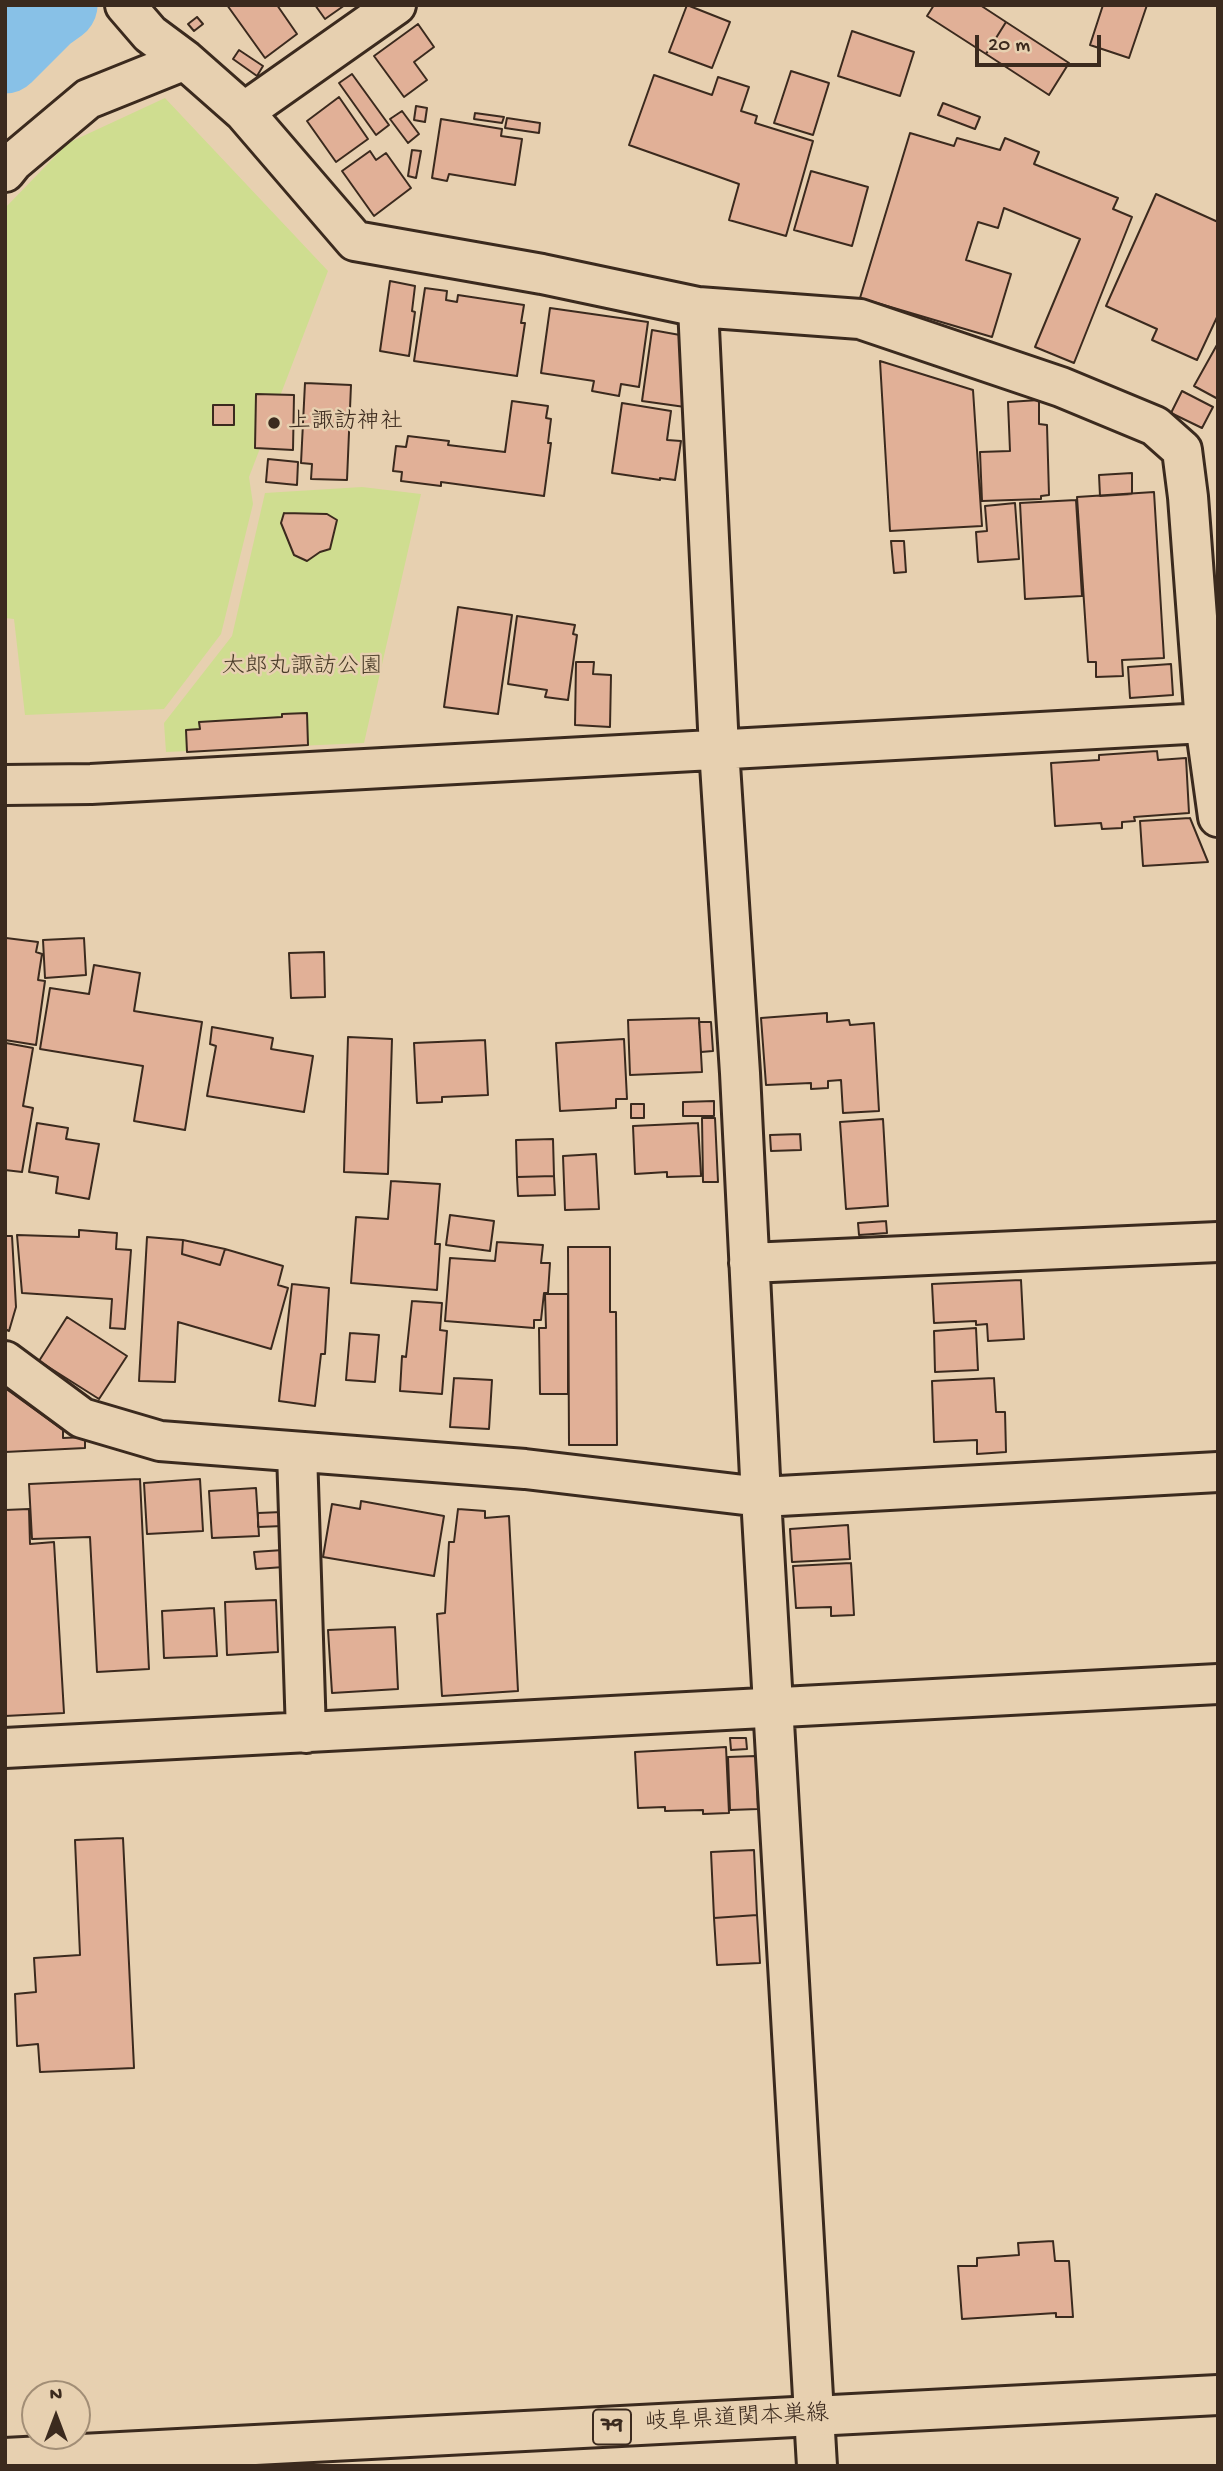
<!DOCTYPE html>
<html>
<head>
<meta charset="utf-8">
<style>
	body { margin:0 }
	#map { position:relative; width:1223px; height:2471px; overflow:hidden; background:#e7d0b0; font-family:"Gochi Hand",sans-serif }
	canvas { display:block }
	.frame { position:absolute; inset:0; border:7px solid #3b2a1e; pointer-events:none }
	.north { position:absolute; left:21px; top:2380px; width:70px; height:70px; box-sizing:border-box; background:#e7d0b0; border:2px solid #a28e76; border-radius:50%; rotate:0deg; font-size:19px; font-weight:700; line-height:28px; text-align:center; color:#3b2a1e }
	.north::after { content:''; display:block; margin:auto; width:24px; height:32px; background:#3b2a1e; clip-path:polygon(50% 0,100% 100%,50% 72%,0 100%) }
	.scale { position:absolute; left:975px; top:35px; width:126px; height:32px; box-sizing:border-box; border:4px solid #3b2a1e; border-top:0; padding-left:9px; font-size:21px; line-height:24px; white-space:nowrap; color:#3b2a1e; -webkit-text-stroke:5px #e7d0b0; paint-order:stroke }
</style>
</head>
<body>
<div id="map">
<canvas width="1223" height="2471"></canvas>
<div class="frame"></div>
<div class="north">N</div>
<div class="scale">20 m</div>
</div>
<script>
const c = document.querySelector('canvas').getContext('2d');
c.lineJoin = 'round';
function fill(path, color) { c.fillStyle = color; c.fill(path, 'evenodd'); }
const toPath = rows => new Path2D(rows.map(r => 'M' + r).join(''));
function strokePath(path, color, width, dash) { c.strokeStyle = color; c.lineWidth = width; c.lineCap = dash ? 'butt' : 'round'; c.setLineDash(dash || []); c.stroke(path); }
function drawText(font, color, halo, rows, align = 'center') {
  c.font = font + ' "Gochi Hand","Klee One",sans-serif'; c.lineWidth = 5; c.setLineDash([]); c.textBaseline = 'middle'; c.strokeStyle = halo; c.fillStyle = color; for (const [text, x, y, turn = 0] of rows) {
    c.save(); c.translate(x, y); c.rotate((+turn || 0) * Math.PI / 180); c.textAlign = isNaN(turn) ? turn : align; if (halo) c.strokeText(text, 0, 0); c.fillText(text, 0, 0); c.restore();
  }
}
fill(toPath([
	[165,98,328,271,249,477,253,504,221,634,164,709,25,715,14,619,5,618,5,208,68,143],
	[362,487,421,494,364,743,166,752,164,723,232,636,265,493]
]), '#cfdd90');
strokePath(toPath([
	[5,56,46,15,60,5]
]), '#88c1e7', 75);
const building = toPath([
	[227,5,277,5,297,34,265,58,227,5],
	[315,5,345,5,325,19,315,5],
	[687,5,730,22,712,68,669,52,687,5],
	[934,5,980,5,1006,22,986,54,927,16,934,5],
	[1103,5,1147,5,1129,58,1090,45,1103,5],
	[197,17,203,24,194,31,188,24,197,17],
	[1006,22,1069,63,1049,95,986,54,1006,22],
	[418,24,434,47,414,62,427,80,404,97,374,56,418,24],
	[852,31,914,52,900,96,838,76,852,31],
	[239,50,263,66,257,76,233,59,239,50],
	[791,71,829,83,813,135,774,123,791,71],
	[352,74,389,125,376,135,339,83,352,74],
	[654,75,712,95,718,77,749,87,741,111,757,116,755,123,813,141,786,236,729,220,739,184,629,145,654,75],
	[339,97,368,139,336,162,307,121,339,97],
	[943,103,980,117,975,129,938,115,943,103],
	[416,106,427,108,425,122,414,120,416,106],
	[402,111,419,134,408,143,390,119,402,111],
	[475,113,504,117,502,123,474,119,475,113],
	[507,118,540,123,539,133,505,128,507,118],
	[441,119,502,129,501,136,522,139,515,185,449,174,447,181,432,178,441,119],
	[910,133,954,146,957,138,1000,150,1005,138,1039,152,1034,164,1118,198,1113,209,1132,217,1074,363,1035,347,1080,239,1004,208,998,228,978,222,966,260,1011,274,992,337,860,298,910,133],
	[412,150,421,151,416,178,408,176,412,150],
	[370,151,376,160,386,153,411,188,374,216,342,171,370,151],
	[811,171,868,187,852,246,794,230,811,171],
	[1156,194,1218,222,1218,315,1197,360,1152,340,1157,329,1106,306,1156,194],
	[390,281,415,286,412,311,415,312,409,356,380,351,390,281],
	[425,288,447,291,446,300,457,302,458,295,524,305,521,323,525,323,517,376,414,361,425,288],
	[550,308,648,322,639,387,621,384,619,396,592,391,594,381,541,373,550,308],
	[652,330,680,335,685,407,642,401,652,330],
	[1218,343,1218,399,1194,386,1218,343],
	[880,361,973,390,982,526,890,531,880,361],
	[305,383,351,385,347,480,311,479,312,464,301,463,305,383],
	[1182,391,1213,407,1202,428,1171,413,1182,391],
	[256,394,294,395,293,450,255,448,256,394],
	[1039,400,1039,424,1047,425,1049,495,1041,496,1041,499,982,501,980,452,1010,451,1008,402,1039,400],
	[512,401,548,406,546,418,551,419,548,443,551,443,544,496,441,482,441,486,401,481,402,472,393,471,396,446,406,447,408,436,449,441,448,445,505,452,512,401],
	[622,403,671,411,667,440,681,441,675,480,660,478,660,480,612,473,622,403],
	[213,405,234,405,234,425,213,425,213,405],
	[268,459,298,462,297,485,266,482,268,459],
	[1132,473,1132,494,1100,496,1099,475,1132,473],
	[1154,492,1164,658,1122,660,1123,676,1096,677,1096,662,1088,662,1077,497,1154,492],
	[1076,500,1082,596,1025,599,1020,503,1076,500],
	[1015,503,1019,559,978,562,976,532,987,531,985,506,1015,503],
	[284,513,327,514,337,520,330,549,320,552,307,561,294,555,281,523,284,513],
	[891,541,904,541,906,572,894,573,891,541],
	[458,607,512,615,498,714,444,707,458,607],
	[517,616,575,625,573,634,577,635,568,700,545,697,547,690,508,684,517,616],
	[576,662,594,662,593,674,611,675,610,727,575,725,576,662],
	[1171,664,1173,695,1130,698,1128,667,1171,664],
	[307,713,308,745,187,752,186,730,200,729,199,722,282,717,282,714,307,713],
	[1157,751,1158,760,1186,758,1189,813,1134,817,1135,821,1122,822,1122,828,1102,829,1101,823,1055,826,1051,763,1099,760,1099,755,1157,751],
	[1190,818,1208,862,1143,866,1140,821,1190,818],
	[6,938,38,942,36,952,42,954,38,980,45,981,36,1045,5,1040,6,938],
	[84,938,86,975,45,978,43,940,84,938],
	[324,952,325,997,291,998,289,953,324,952],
	[94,965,140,973,134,1011,202,1022,185,1130,134,1121,143,1066,40,1049,50,988,89,994,94,965],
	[827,1013,827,1022,849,1020,850,1025,874,1023,879,1111,843,1113,841,1080,828,1081,828,1088,811,1089,811,1083,766,1085,761,1018,827,1013],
	[699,1018,702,1072,630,1075,628,1020,699,1018],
	[699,1022,711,1022,713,1051,701,1052,699,1022],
	[212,1027,273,1038,271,1049,313,1056,304,1112,207,1096,216,1046,210,1044,212,1027],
	[348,1037,392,1039,388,1174,344,1172,348,1037],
	[624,1039,627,1099,616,1099,616,1108,560,1111,556,1043,624,1039],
	[485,1040,488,1095,442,1097,442,1102,417,1103,414,1043,485,1040],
	[6,1043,33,1048,23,1106,33,1108,22,1172,5,1170,6,1043],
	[714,1101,714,1116,683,1116,683,1102,714,1101],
	[631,1104,644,1104,644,1118,631,1118,631,1104],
	[702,1118,715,1118,718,1182,703,1182,702,1118],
	[883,1119,888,1206,846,1209,840,1122,883,1119],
	[37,1123,68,1128,66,1139,99,1144,89,1199,56,1193,58,1177,29,1172,37,1123],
	[698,1123,701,1176,667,1177,667,1172,635,1174,633,1126,698,1123],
	[800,1134,801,1150,771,1151,770,1135,800,1134],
	[553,1139,554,1176,517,1177,516,1140,553,1139],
	[596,1154,599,1209,565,1210,563,1156,596,1154],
	[554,1176,555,1195,518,1196,517,1177,554,1176],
	[391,1181,440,1184,435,1244,440,1244,437,1290,351,1283,356,1217,388,1219,391,1181],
	[450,1215,494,1221,490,1251,446,1245,450,1215],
	[886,1221,887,1233,859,1235,858,1223,886,1221],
	[79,1230,117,1233,116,1249,131,1250,125,1329,110,1328,112,1299,22,1293,17,1235,79,1237,79,1230],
	[5,1236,12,1236,16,1307,9,1331,5,1329,5,1236],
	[147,1237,183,1240,182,1254,220,1265,225,1249,283,1266,278,1285,288,1288,271,1349,178,1322,175,1382,139,1381,147,1237],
	[183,1240,225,1249,220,1265,182,1254,183,1240],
	[497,1242,543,1245,541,1263,550,1263,548,1293,544,1293,541,1320,534,1320,534,1328,445,1321,450,1258,495,1261,497,1242],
	[568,1247,610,1247,610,1312,616,1312,617,1445,569,1445,568,1247],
	[1021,1280,1024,1339,988,1341,987,1324,976,1325,976,1321,934,1323,932,1284,1021,1280],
	[292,1284,329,1288,325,1354,321,1354,315,1406,279,1401,292,1284],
	[545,1294,568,1294,568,1394,540,1394,539,1328,546,1328,545,1294],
	[412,1301,442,1303,440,1330,447,1331,442,1394,400,1391,402,1356,406,1357,412,1301],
	[67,1317,127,1356,99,1399,39,1361,67,1317],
	[976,1328,978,1370,935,1372,934,1331,976,1328],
	[350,1333,379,1335,375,1382,346,1380,350,1333],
	[454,1378,492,1380,489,1429,450,1427,454,1378],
	[994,1378,996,1412,1005,1412,1006,1452,977,1454,977,1440,934,1442,932,1381,994,1378],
	[5,1388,63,1430,63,1438,85,1437,85,1448,5,1452,5,1388],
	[140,1479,149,1669,97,1672,90,1537,32,1539,29,1484,140,1479],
	[200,1479,203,1531,147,1534,144,1483,200,1479],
	[256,1488,259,1536,212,1538,209,1491,256,1488],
	[361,1501,444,1516,434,1576,323,1557,332,1504,360,1509,361,1501],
	[29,1509,30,1544,54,1542,64,1713,5,1716,5,1510,29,1509],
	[458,1509,485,1511,485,1518,509,1516,518,1691,442,1696,437,1614,445,1613,449,1542,454,1542,458,1509],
	[282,1512,283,1526,258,1527,258,1513,282,1512],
	[848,1525,850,1559,792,1562,790,1529,848,1525],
	[283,1550,284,1567,256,1569,254,1552,283,1550],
	[851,1563,854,1615,831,1616,831,1607,796,1608,793,1566,851,1563],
	[276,1600,278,1652,227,1655,225,1602,276,1600],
	[214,1608,217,1656,164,1658,162,1611,214,1608],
	[395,1627,398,1689,332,1693,328,1630,395,1627],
	[730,1738,746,1738,747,1749,731,1750,730,1738],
	[726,1747,729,1813,703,1814,703,1810,665,1811,665,1807,638,1808,635,1752,726,1747],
	[756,1756,758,1809,730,1810,728,1757,756,1756],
	[123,1838,134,2068,40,2072,38,2044,17,2046,15,1994,36,1992,34,1958,80,1955,75,1840,123,1838],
	[754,1850,757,1915,714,1918,711,1852,754,1850],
	[757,1915,760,1963,717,1965,714,1918,757,1915],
	[1053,2241,1055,2261,1069,2261,1073,2317,1056,2317,1056,2313,962,2319,958,2266,977,2266,977,2258,1019,2255,1018,2243,1053,2241]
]);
fill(building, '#e1b097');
strokePath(building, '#3b2a1e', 2);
const minor = toPath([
	[125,5,150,34,185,60,244,112,355,241,542,274,698,307,860,319,1061,387,1155,426,1182,450,1188,497,1205,723,1218,817],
	[244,112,396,5],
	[5,172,13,162,88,99,185,60],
	[698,307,719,749,740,1073,761,1497,817,2466],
	[5,785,91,784,1205,723],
	[749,1263,1218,1242],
	[5,1361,82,1418,160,1441,525,1469,761,1497,1218,1472],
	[297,1452,306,1733],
	[5,1748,1218,1684]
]);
const major = toPath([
	[5,2458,1218,2395]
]);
strokePath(minor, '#3b2a1e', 44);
strokePath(major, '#3b2a1e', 44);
strokePath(minor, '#e7d0b0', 38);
strokePath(major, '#e7d0b0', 38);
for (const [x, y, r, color] of [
	[274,423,7,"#3b2a1e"]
]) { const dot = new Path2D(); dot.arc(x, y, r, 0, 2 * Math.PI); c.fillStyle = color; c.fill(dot); strokePath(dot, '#e7d0b0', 2.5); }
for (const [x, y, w] of [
	[612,2427,38]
]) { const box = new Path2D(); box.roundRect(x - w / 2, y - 17.5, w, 35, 5); c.fillStyle = '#e7d0b0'; c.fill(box); strokePath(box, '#3b2a1e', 2); }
drawText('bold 21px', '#3b2a1e', null, [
	["79",612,2427]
]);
drawText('23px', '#3b2a1e', '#e7d0b0', [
	["上諏訪神社",288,423]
], 'left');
drawText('23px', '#4a3c29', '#e7d0b0', [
	["太郎丸諏訪公園",302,668]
]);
drawText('23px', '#3b2a1e', '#e7d0b0', [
	["岐阜県道関本巣線",737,2420,-3]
]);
</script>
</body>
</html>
